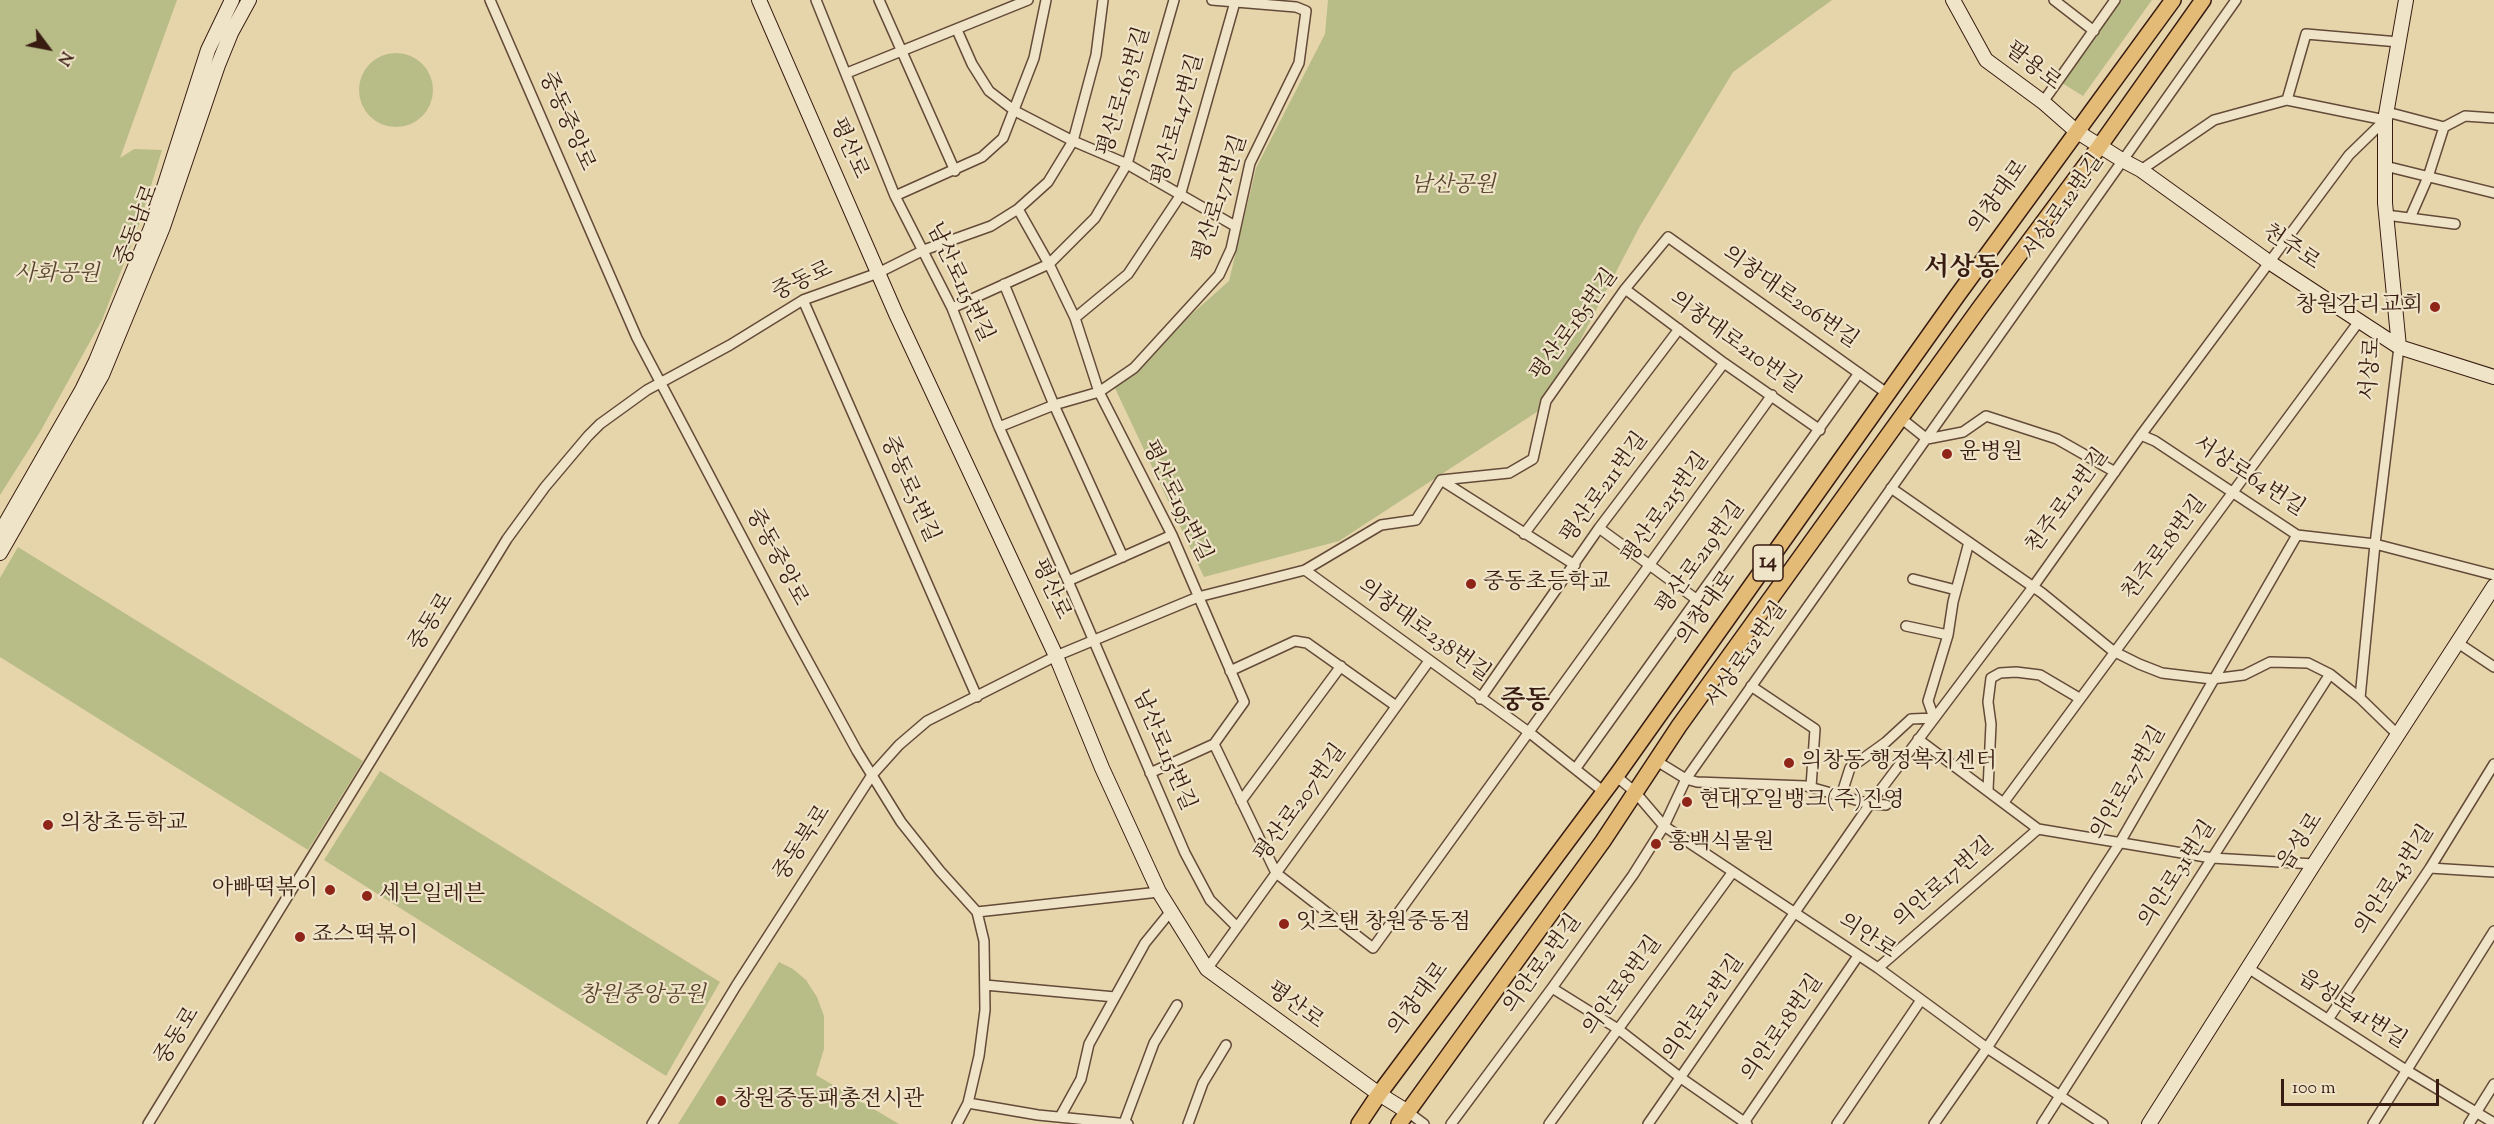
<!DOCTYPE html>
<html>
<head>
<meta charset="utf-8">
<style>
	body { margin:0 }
	#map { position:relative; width:2494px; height:1124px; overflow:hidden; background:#e6d5ab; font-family:"Sorts Mill Goudy",serif }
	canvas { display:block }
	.north { position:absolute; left:18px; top:18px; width:60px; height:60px; -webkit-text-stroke:4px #efe4c8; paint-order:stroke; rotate:122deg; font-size:16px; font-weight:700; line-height:24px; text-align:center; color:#381c11 }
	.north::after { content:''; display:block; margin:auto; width:21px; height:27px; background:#381c11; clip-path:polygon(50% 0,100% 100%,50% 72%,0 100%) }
	.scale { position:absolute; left:2281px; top:1079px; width:158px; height:27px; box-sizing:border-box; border:3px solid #381c11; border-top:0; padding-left:8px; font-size:18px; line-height:21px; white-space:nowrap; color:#381c11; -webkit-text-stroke:4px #efe4c8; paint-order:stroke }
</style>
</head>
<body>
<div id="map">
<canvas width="2494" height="1124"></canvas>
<div class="north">N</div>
<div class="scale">100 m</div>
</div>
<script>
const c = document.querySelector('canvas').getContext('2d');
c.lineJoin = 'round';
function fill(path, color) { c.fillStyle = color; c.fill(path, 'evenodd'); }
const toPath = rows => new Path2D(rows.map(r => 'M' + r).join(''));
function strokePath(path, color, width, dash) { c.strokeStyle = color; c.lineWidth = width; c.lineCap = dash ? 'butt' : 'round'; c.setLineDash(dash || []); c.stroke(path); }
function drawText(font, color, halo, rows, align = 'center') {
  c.font = font + ' "Sorts Mill Goudy","Noto Serif KR",serif'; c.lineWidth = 4.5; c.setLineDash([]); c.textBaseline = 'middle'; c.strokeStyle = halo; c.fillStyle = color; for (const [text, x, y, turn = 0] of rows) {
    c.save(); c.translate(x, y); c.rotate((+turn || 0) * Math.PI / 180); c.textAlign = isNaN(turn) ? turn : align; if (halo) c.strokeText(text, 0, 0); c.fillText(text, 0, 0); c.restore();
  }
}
fill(toPath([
	[0,0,177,0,120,158,134,149,162,150,139,225,102,320,40,432,0,495],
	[1328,0,1832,0,1733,72,1640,226,1546,406,1339,541,1204,577,1113,384,1229,281,1256,168,1325,34],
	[2121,0,2152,0,2083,96,2062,83],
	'359 90a37 37 0 1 1 74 0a37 37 0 1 1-74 0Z',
	[18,547,363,761,308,850,0,657,0,578],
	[380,771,720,982,666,1076,324,860],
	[779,962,793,969,806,980,817,997,824,1016,824,1049,816,1075,899,1124,678,1124]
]), '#b8bc87');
const street = toPath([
	[490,0,637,338,791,630,857,751,901,822,940,871,977,912,984,941,985,1010,979,1056,968,1103,957,1124],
	[816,0,895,196,952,308,999,427,1068,581,1185,853,1210,900,1237,927],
	[879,0,955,171],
	[2054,0,2094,31],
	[957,30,972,64,989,91,1015,111,1073,141,1127,164,1235,226],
	[847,73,1028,0],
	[2287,100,2306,34,2399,42],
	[2043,102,2115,0],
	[2387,112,2444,127,2465,116,2494,118],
	[2385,166,2494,193],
	[2141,170,2214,120,2287,100,2385,120],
	[895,196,982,157,1003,138,1034,58,1046,0],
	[1018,209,1049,264,1075,318,1099,392,1172,535,1244,702,1214,744,1150,773],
	[2386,215,2455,224],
	[2410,218,2428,177,2444,127],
	[1004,284,1054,405,1123,557],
	[1625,289,1724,363,1820,430],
	[803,300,977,697],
	[952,308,1049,264,1095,218,1127,164,1174,0],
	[1075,318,1128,274,1180,196,1235,2],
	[1902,419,1927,439,1963,432,1986,416,2057,439,2115,472],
	[999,427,1054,405,1099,392,1134,368,1219,275,1231,249,1250,163,1299,63,1306,11,1296,7,1212,0],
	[2141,435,2155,441,2297,535,2375,544,2494,575],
	[1441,480,1575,565],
	[1891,488,2042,593,2113,651,2139,664,2162,673,2212,679,2244,675,2270,662,2308,663,2330,674,2360,698,2398,735],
	[1599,528,1696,599],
	[1524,534,1679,329],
	[1305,570,1530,733,1604,792],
	[1913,579,1956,590],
	[1068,581,1172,535],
	[1906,626,1948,635],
	[2458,643,2494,667],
	[1230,671,1295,641,1307,643,1396,706],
	[1751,686,1815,729,1811,787],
	[2360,698,2375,544,2399,347],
	[1480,699,1599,528,1724,363],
	[1918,739,2038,829,2212,858,2314,864],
	[1214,744,1276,873,1373,948,1772,395],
	[1655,760,1686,779,1697,782,1806,786,1870,804,1886,805],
	[1576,768,1859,373],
	[1616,776,1635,792,1664,826,1878,968,1987,1048,2103,1124],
	[1988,790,1991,724,1988,702,1991,678,2000,673,2016,672,2040,675,2079,698],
	[1841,796,1850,768,1886,742,1911,719,1934,718,1928,701,1948,635,1953,602,1969,542],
	[1241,801,1341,666],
	[2004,802,2360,320],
	[2430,868,2494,872],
	[977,912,1159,892],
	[1878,968,2038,829],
	[2248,968,2406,1070,2494,1123],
	[1207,969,1429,661],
	[985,985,1115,997],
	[1552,988,1618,1029,1681,1078,1747,1124],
	[2329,1018,2430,868,2494,764],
	[968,1103,1038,1115,1128,1124],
	[1408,1112,1424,1124],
	[1060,1117,1081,1079,1089,1044,1145,943,1171,911],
	[1124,1123,1154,1043,1177,1005],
	[148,1124,507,539,545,487,588,436,600,424,647,390,730,345,803,300,878,273,924,250,991,226,1018,209,1048,182,1073,141,1096,55,1103,0],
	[652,1124,736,986,872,775,899,745,927,721,1056,656,1198,597,1305,570,1381,525,1416,520,1441,480,1509,473,1533,459,1546,401,1625,289,1668,237,1888,394],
	[1188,1124,1203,1083,1226,1045],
	[1451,1124,1552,988,1633,875,1664,826,1686,779,2236,0],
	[1549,1124,1732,873],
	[1648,1124,1870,804,2033,587,2141,435,2349,155,2385,120],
	[1743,1124,1858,956],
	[1837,1124,1921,1000],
	[1934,1124,1987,1048,2119,844,2297,535],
	[2042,1124,2330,674],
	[2373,1124,2494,931],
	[2469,1124,2494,1084]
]);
const secondary = toPath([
	[759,0,896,314,1056,656,1102,768,1159,892,1207,969,1379,1094,1408,1112],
	[1953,0,1986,60,2043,102,2076,131,2122,160,2141,170,2269,262,2399,347,2494,377],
	[2399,347,2385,203,2385,120,2406,0],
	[0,533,82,390,96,361,151,228,208,50,232,0],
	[0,553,102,375,163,227,218,65,231,33,249,0],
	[2149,1124,2314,864,2494,586]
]);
const primary = toPath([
	[1359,1124,1379,1094,1616,776,1957,296,2173,0],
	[1399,1124,1603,841,1679,726,1979,309,2099,147,2203,0]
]);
strokePath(street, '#644a38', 12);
strokePath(secondary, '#381c11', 16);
strokePath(primary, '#381c11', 18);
strokePath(street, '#efe4c8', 9);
strokePath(secondary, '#efe4c8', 14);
strokePath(primary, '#e3ba76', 15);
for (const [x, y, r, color] of [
	[2435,307,6,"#8f2418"],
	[1947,454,6,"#8f2418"],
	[1471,584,6,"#8f2418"],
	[1789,763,6,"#8f2418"],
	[1687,802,6,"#8f2418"],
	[48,825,6,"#8f2418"],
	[1656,844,6,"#8f2418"],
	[330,890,6,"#8f2418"],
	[367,896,6,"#8f2418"],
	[1284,924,6,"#8f2418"],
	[300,937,6,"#8f2418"],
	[721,1101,6,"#8f2418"]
]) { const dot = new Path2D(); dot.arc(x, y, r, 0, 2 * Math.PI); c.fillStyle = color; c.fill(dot); strokePath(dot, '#efe4c8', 2); }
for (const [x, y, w] of [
	[1768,563,30]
]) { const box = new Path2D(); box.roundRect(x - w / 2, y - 18, w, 36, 4.5); c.fillStyle = '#efe4c8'; c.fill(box); strokePath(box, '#381c11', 1.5); }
drawText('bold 21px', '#381c11', null, [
	["14",1768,563]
]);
drawText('22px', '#381c11', '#efe4c8', [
	["팔용로",2032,68,38],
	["평산로163번길",1126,92,-73],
	["평산로147번길",1180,120,-74],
	["중동중앙로",565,122,66],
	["평산로",847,149,66],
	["의창대로",2000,198,-54],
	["평산로171번길",1222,199,-72],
	["서상로12번길",2065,208,-55],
	["중동남로",139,226,-69],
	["천주로",2290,249,34],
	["중동로",803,283,-25],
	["남산로115번길",958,283,65],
	["의창대로206번길",1789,299,35],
	["평산로185번길",1576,326,-54],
	["의창대로210번길",1734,344,36],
	["서상로",2373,369,-86],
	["서상로64번길",2248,478,33],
	["평산로211번길",1606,489,-54],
	["중동로5번길",908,490,66],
	["평산로195번길",1175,502,64],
	["천주로12번길",2069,502,-54],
	["평산로215번길",1667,509,-54],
	["천주로18번길",2166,549,-53],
	["중동중앙로",775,558,62],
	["평산로219번길",1702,559,-54],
	["평산로",1049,590,65],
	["의창대로",1708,609,-55],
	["중동로",433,623,-58],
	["의창대로238번길",1423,632,36],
	["서상로12번길",1748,656,-55],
	["남산로115번길",1162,751,67],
	["의안로27번길",2130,784,-60],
	["평산로207번길",1302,804,-54],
	["읍성로",2302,843,-57],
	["중동북로",804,844,-57],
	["의안로31번길",2179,875,-57],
	["의안로43번길",2396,881,-57],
	["의안로17번길",1945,884,-41],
	["의안로",1866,938,33],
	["의안로2번길",1544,965,-54],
	["의안로8번길",1624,987,-54],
	["의창대로",1420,1000,-53],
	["평산로",1294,1007,36],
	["의안로12번길",1705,1009,-55],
	["읍성로41번길",2351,1011,33],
	["의안로18번길",1784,1029,-55],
	["중동로",179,1037,-58]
]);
drawText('italic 22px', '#58442e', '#efe4c8', [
	["남산공원",1453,187],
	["사화공원",57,276],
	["창원중앙공원",642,997]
]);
drawText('22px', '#381c11', '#efe4c8', [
	["창원감리교회",2423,307,"right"],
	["윤병원",1959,454],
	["중동초등학교",1483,584],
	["의창동 행정복지센터",1801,763],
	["현대오일뱅크(주)진영",1699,802],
	["의창초등학교",60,825],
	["홍백식물원",1668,844],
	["아빠떡볶이",318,890,"right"],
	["세븐일레븐",379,896],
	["잇츠탠 창원중동점",1296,924],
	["죠스떡볶이",312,937],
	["창원중동패총전시관",733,1101]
], 'left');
drawText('bold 26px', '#381c11', '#efe4c8', [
	["서상동",1962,271],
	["중동",1525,704]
]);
</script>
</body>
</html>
